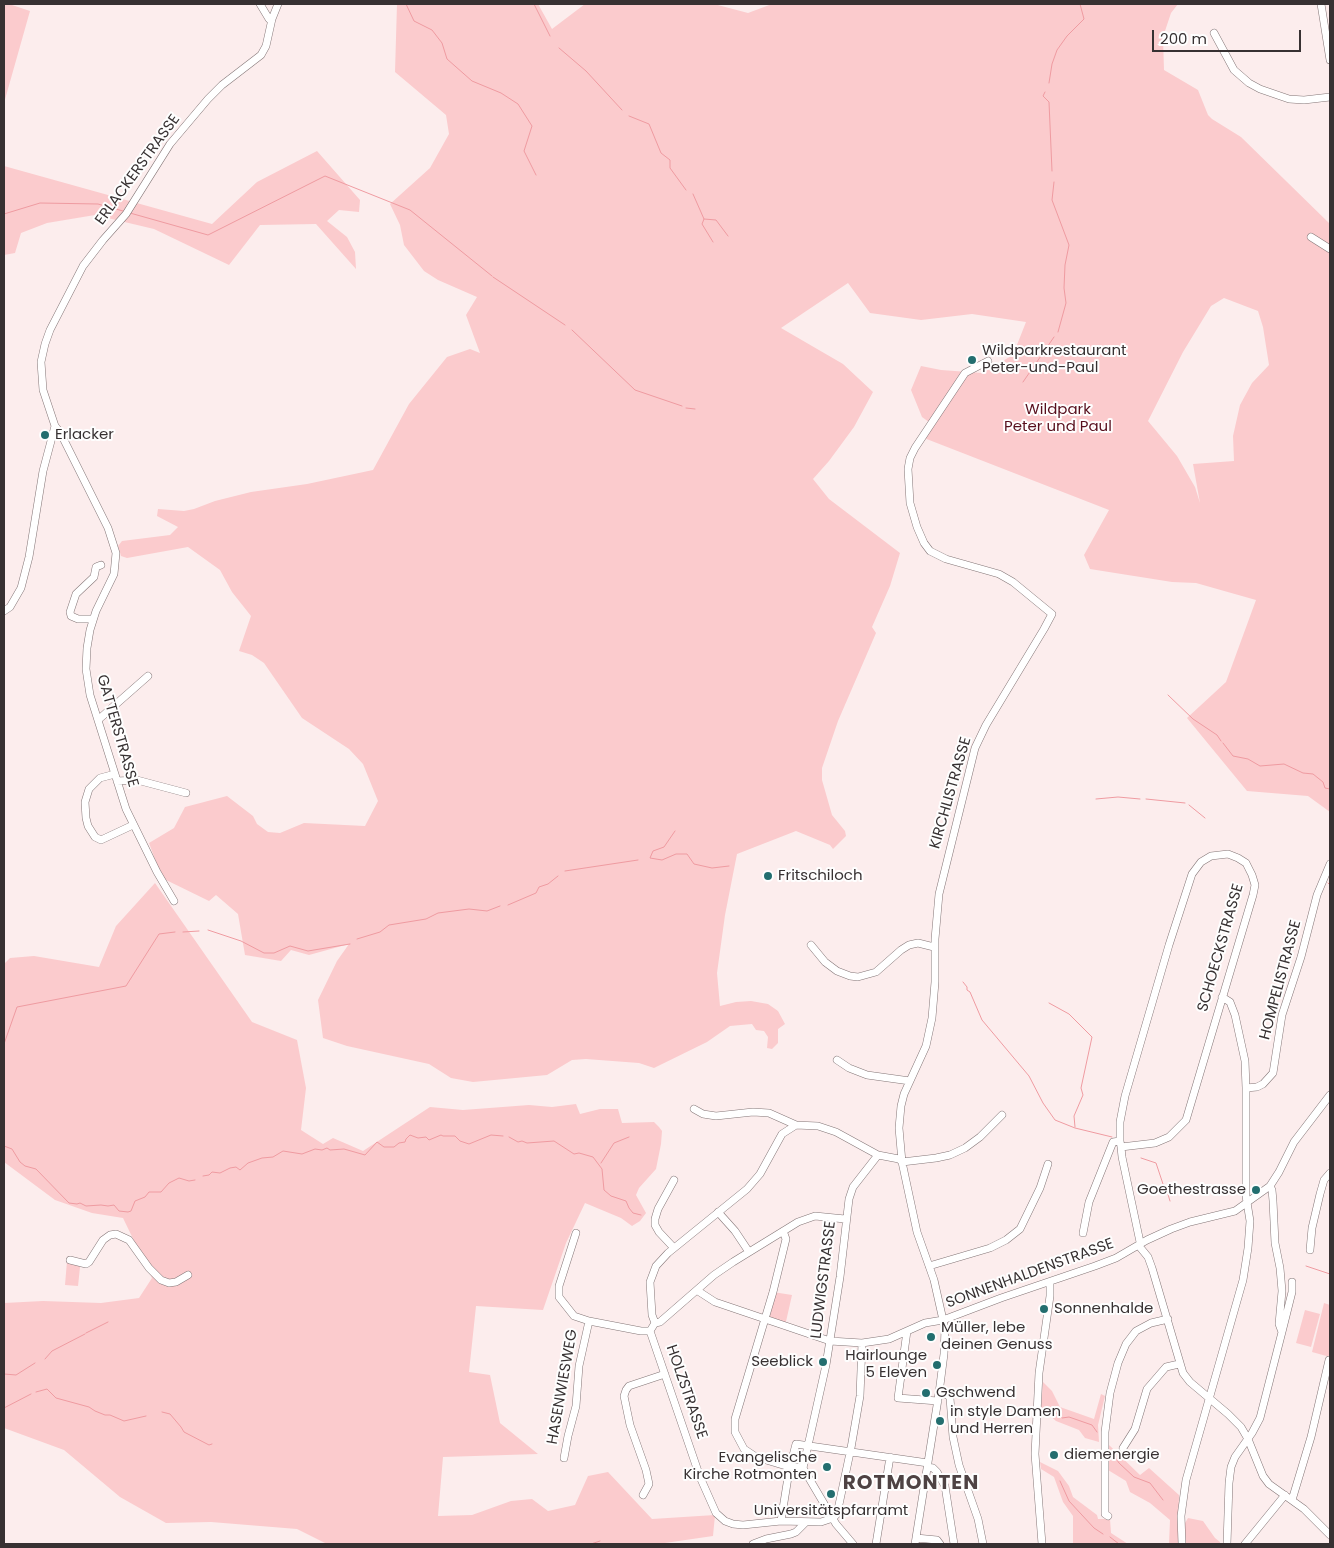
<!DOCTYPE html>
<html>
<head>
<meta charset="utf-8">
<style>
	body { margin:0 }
	#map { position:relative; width:1334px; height:1548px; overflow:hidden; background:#fceded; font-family:Poppins,sans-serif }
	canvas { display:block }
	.frame { position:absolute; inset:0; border:5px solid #373132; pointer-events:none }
	.scale { position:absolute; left:1152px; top:30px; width:149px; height:22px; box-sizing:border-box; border:2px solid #373132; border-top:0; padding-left:6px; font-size:15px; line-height:18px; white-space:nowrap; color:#373132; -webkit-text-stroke:4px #fefefe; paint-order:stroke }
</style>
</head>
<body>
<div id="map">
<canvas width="1334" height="1548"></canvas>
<div class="frame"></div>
<div class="scale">200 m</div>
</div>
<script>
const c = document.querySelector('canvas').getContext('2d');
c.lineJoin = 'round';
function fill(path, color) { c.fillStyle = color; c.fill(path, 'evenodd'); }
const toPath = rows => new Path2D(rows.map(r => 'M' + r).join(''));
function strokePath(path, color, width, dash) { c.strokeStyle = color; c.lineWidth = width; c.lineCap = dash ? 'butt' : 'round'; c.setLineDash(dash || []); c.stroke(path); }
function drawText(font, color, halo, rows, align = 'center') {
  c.font = font + ' Poppins,sans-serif'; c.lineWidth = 4; c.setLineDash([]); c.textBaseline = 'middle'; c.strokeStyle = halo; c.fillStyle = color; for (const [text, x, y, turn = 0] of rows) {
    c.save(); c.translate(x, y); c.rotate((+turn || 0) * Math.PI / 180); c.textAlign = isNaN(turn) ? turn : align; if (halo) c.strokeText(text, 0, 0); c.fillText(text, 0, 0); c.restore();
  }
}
fill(toPath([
	[4,4,9,4,30,11,4,103],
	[397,4,538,4,552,29,585,4,714,4,748,13,772,4,1178,4,1171,13,1163,37,1164,70,1198,90,1208,115,1212,119,1241,137,1330,224,1330,812,1308,796,1247,791,1187,718,1226,682,1256,600,1196,583,1172,582,1090,569,1084,555,1109,510,924,438,933,425,922,417,911,390,921,366,941,370,982,373,1013,355,1026,322,972,314,921,320,870,313,848,283,781,328,843,364,873,392,854,427,829,461,813,479,829,499,900,553,890,586,872,627,876,633,838,721,822,768,822,780,832,815,845,831,846,836,833,849,830,845,796,831,737,854,725,915,717,973,720,1006,736,1002,751,1001,768,1004,778,1011,785,1024,778,1029,778,1043,772,1049,767,1048,768,1037,764,1031,756,1030,752,1024,730,1026,707,1042,654,1068,639,1063,586,1059,572,1060,547,1075,473,1082,451,1078,429,1064,347,1046,323,1038,318,1000,337,961,349,944,309,955,291,950,281,961,245,955,238,914,216,895,209,901,162,878,149,843,174,828,185,807,227,796,253,816,257,824,268,832,280,833,304,823,365,826,378,801,363,764,349,749,302,718,264,663,252,655,239,651,251,616,232,592,220,570,188,547,127,558,121,556,118,546,122,541,170,535,178,527,157,516,158,509,184,511,194,509,215,501,251,492,307,484,373,470,409,404,447,357,470,349,480,353,466,315,477,297,438,280,424,271,404,245,400,225,390,204,430,168,449,134,446,115,395,72],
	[1224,298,1258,311,1263,327,1269,365,1252,383,1240,405,1233,436,1234,461,1193,464,1200,503,1195,487,1177,456,1148,421,1183,352,1211,306],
	[317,151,360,200,359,212,339,210,327,221,347,237,355,252,356,269,316,224,260,225,229,265,154,229,95,215,47,223,21,233,15,253,4,255,4,166,212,224,257,182],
	[155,883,252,1022,297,1040,306,1088,301,1130,323,1144,333,1138,363,1151,430,1107,463,1110,529,1105,552,1107,576,1104,580,1114,600,1109,618,1109,622,1123,654,1122,659,1127,662,1131,661,1144,656,1169,639,1188,636,1195,646,1213,640,1221,632,1226,621,1218,585,1203,566,1243,543,1310,476,1306,469,1372,490,1375,500,1423,538,1454,443,1457,438,1516,472,1515,511,1501,532,1499,548,1511,575,1505,588,1476,608,1472,652,1519,715,1515,713,1536,658,1544,327,1544,297,1529,211,1522,166,1523,120,1497,64,1450,4,1428,4,1303,43,1301,101,1303,139,1298,152,1278,123,1218,92,1213,55,1200,4,1162,4,964,10,958,34,956,99,967,116,926],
	[67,1261,78,1264,80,1267,78,1286,65,1285],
	[773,1292,792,1295,785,1326,765,1319],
	[1324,1303,1330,1305,1330,1357,1312,1352],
	[1305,1310,1320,1314,1311,1347,1296,1343],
	[1043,1382,1052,1391,1060,1407,1094,1419,1101,1394,1105,1396,1098,1425,1099,1442,1085,1438,1079,1430,1056,1421,1041,1407],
	[1109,1445,1140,1475,1149,1468,1179,1495,1178,1544,1169,1544,1170,1520,1150,1503,1130,1492,1126,1481,1108,1470],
	[1040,1462,1058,1471,1069,1486,1073,1497,1097,1515,1098,1519,1110,1519,1111,1533,1128,1544,1073,1544,1073,1516,1063,1502,1054,1477,1041,1469],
	[1188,1518,1203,1521,1215,1538,1220,1542,1220,1544,1185,1544,1185,1523]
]), '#fbcbcd');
strokePath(toPath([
	[406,4,414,21,432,30,442,43,447,59,472,81,501,93,518,104,532,126,524,151,536,175],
	[534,4,550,36],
	[559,48,586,71,622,110],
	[1049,83,1052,64,1057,50,1067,36,1084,19,1080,4],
	[1045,92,1043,96,1049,102,1052,171],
	[629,116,649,124,661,153,670,160,670,168,686,190],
	[1054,182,1052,200,1069,245,1065,265,1064,288,1066,303,1058,332],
	[693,194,704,219,702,224,713,242],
	[130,213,208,235,325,176,410,210,492,276],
	[4,214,40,203,98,204,123,211],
	[704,219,716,220,728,236],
	[493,277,565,325],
	[572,330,635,390,682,406],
	[1023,382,1054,337],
	[686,408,695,409],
	[1168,695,1193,719,1217,735,1221,741],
	[1223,743,1233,756,1248,759,1260,766,1284,764,1303,773,1313,774,1323,782,1325,788,1330,789],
	[1096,799,1118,797,1140,799],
	[1146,799,1185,803],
	[1189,805,1205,818],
	[675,831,664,847,653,851,650,858,662,860,676,854,687,854,694,864,712,868,729,866],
	[565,871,638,860],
	[1328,883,1330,885],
	[508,905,536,893,539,887,548,884,558,876],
	[208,930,241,941,264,953,274,953,290,946,308,951,350,944],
	[183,932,199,931],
	[357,939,380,932,389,925,426,919,438,913,469,909,487,911,500,906],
	[963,982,967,987,967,990,970,992,982,1020,1029,1076,1043,1103,1055,1120,1075,1128,1112,1137],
	[1049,1003,1069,1014,1092,1037,1081,1088,1083,1095,1074,1116,1075,1127],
	[4,1044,17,1007,126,986,159,934,175,932],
	[509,1137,518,1142,522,1141,527,1143,554,1141,574,1154,579,1153,593,1157,602,1169,604,1190,611,1196,626,1201,629,1208,633,1213,641,1215],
	[4,1146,12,1149,20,1162,25,1166,36,1169,69,1203,77,1204,80,1203,86,1206,101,1205,108,1206,114,1205,119,1211,128,1212,131,1211,135,1201,145,1197,149,1192,161,1192,169,1183,179,1178,189,1181,195,1180],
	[1141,1158,1156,1163,1164,1187,1167,1191,1170,1201],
	[601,1163,614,1143,629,1137],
	[203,1176,209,1175,212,1172,220,1173,230,1168,236,1167,240,1170,248,1163,262,1158,273,1157,283,1151,302,1154,315,1149,322,1150,327,1148,330,1150,344,1149,365,1155,377,1142,384,1147,394,1147,399,1143,405,1142,406,1139,410,1135,418,1138,426,1137,429,1140,441,1135,443,1136,455,1136,460,1141,469,1144,491,1135,503,1136],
	[1306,1266,1330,1274],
	[86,1333,108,1322],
	[45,1359,52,1351,85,1334],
	[4,1374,16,1375,35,1363],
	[36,1392,47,1389,56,1398,89,1407,95,1411,105,1415,110,1415,124,1421,146,1416],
	[1049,1407,1062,1418,1069,1417,1092,1425,1097,1432],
	[4,1408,31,1394],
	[162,1412,170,1414,181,1427,184,1432,209,1445,212,1444],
	[1111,1451,1119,1463,1134,1477,1150,1483,1163,1500],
	[1060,1481,1069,1501,1094,1528,1103,1534],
	[1110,1537,1119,1544],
	[591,1544,600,1541]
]), '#ef9ba1', 1);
const minor = toPath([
	[260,4,269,19,272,19],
	[1321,4,1330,60],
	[1214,33,1234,70,1249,83,1260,89,1289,99,1304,100,1330,97],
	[1311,237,1330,249],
	[4,611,10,607,21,588,29,557,43,471,55,426],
	[93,619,78,619,71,616,70,612,76,594,94,577,96,567,101,565],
	[98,720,148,676],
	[115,774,100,778,89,789,85,802,86,818,88,826,95,837,101,840,133,825],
	[117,781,137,780,186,793],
	[174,901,157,872,126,809,90,695,86,669,87,648,90,630,96,611,114,574,116,553,108,528,60,432,55,426,43,390,41,362,45,344,50,330,83,266,103,240,126,214,170,144,208,99,222,85,261,55,266,46,272,19,278,4],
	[811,945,825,962,837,971,850,976,858,977,876,972,901,950,909,945,918,943,934,947],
	[837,1060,849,1068,867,1075,910,1081],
	[1246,1088,1257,1087,1263,1084,1273,1073,1282,1015,1301,957,1317,895,1330,864],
	[694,1109,703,1114,716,1116,753,1112,769,1113,796,1125,818,1126,836,1132,878,1155,899,1159,902,1162,936,1158,950,1155,965,1148,980,1137,1002,1115],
	[1121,1147,1155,1143,1169,1137,1186,1120,1253,895,1255,885,1252,875,1246,863,1238,858,1228,854,1211,856,1201,862,1192,874,1169,945,1125,1096,1120,1122,1120,1141,1121,1147,1122,1157,1140,1242,1139,1246,1148,1257,1152,1268,1183,1373,1190,1382,1228,1414,1241,1427,1248,1439,1263,1476,1269,1484,1304,1509,1330,1535],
	[674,1180,658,1209,655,1219,655,1225,659,1232,674,1248],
	[718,1212,735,1231,749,1252],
	[783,1231,786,1239,773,1292,735,1419,735,1432,744,1449,756,1457,786,1466,803,1468],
	[576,1233,559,1286,559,1297,574,1316,589,1321,641,1331,650,1331],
	[1083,1233,1089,1202,1113,1142,1120,1141],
	[1310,1250,1312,1228,1320,1194,1324,1180,1330,1173],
	[70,1260,86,1264,89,1262,103,1240,110,1235,116,1234,129,1240,149,1268,161,1280,169,1283,176,1282,188,1275],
	[929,1266,990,1248,1006,1240,1020,1229,1040,1188,1048,1164],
	[698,1291,715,1302,830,1341,862,1343,889,1339,925,1323,943,1320,1001,1298,1095,1266,1116,1258,1147,1240,1171,1229,1190,1222,1235,1211,1270,1186,1279,1172,1294,1142,1330,1095],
	[655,1323,650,1331,700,1477,716,1513,725,1521,733,1524,743,1525,781,1521,821,1522,833,1518],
	[655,1323,652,1315,650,1282,656,1266,668,1253,747,1189,760,1174,782,1134,796,1125],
	[655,1323,660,1322,714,1275,733,1262,798,1222,815,1216,845,1219],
	[907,1331,898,1398,938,1401],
	[1282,1332,1292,1292,1292,1282],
	[939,1393,948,1395,950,1398,953,1437,959,1465,978,1519,983,1544],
	[1123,1448,1135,1429,1147,1389,1166,1367,1179,1364],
	[564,1458,568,1436,576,1406,579,1366,589,1321],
	[928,1467,933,1468,937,1472,945,1486,954,1544],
	[803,1468,826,1365,840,1277,849,1199,853,1187,878,1155],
	[803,1468,836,1524,853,1544],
	[643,1495,649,1484,646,1470,630,1425,624,1396,626,1390,629,1386,665,1374],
	[1292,1500,1311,1437,1329,1360],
	[1108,1516,1105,1514,1105,1432,1110,1393,1118,1363,1126,1344,1136,1331,1151,1323,1168,1319],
	[833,1518,837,1514,851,1448,860,1396,862,1343],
	[781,1521,789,1471,796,1444,928,1463],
	[916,1538,937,1540,940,1544],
	[753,1544,766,1539,791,1534,796,1532,806,1522],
	[876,1544,890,1457],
	[915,1544,939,1393,944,1354,945,1329,934,1280,917,1232,902,1162,899,1128,901,1106,904,1094,926,1046,932,1018,935,982,935,939,939,894,975,748,986,725,1044,629,1052,614,1013,582,999,574,946,559,930,551,924,543,917,527,910,503,908,469,910,458,915,448,965,373,988,361],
	[1042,1544,1035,1454,1039,1373,1050,1296,1050,1282],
	[1182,1544,1181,1516,1186,1480,1243,1280,1248,1248,1250,1221,1246,1196,1246,1088,1245,1061,1235,1015,1230,1002,1222,997],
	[1227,1544,1229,1483,1231,1467,1235,1457,1252,1433,1260,1418,1282,1332,1279,1324,1282,1291,1280,1268,1275,1243,1273,1201,1272,1190,1270,1186],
	[1245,1544,1285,1495]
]);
strokePath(minor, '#847677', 8);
strokePath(minor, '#fff', 7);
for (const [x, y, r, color] of [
	[972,360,5,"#236e6f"],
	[45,435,5,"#236e6f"],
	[768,876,5,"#236e6f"],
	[1256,1190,5,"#236e6f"],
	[1044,1309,5,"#236e6f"],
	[931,1337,5,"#236e6f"],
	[823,1362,5,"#236e6f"],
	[937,1365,5,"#236e6f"],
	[926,1393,5,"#236e6f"],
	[940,1421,5,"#236e6f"],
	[1054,1455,5,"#236e6f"],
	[827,1467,5,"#236e6f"],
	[831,1494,5,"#236e6f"]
]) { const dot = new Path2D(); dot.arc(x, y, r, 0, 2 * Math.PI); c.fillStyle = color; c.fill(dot); strokePath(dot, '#fefefe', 2); }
drawText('15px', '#373132', '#fefefe', [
	["ERLACKERSTRASSE",138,170,-54],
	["GATTERSTRASSE",117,731,74],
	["KIRCHLISTRASSE",951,793,-74],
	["SCHOECKSTRASSE",1221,948,-74],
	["HOMPELISTRASSE",1281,980,-75],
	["SONNENHALDENSTRASSE",1030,1274,-20],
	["LUDWIGSTRASSE",824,1280,-83],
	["HASENWIESWEG",563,1387,-80],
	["HOLZSTRASSE",686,1392,71]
]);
drawText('15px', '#373132', '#fefefe', [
	["Wildparkrestaurant",982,351],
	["Peter-und-Paul",982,368],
	["Erlacker",55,435],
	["Fritschiloch",778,876],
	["Goethestrasse",1246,1190,"right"],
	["Sonnenhalde",1054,1309],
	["Müller, lebe",941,1328],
	["deinen Genuss",941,1345],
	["Hairlounge",927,1356,"right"],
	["5 Eleven",927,1373,"right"],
	["Seeblick",813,1362,"right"],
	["Gschwend",936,1393],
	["in style Damen",950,1412],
	["und Herren",950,1429],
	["diemenergie",1064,1455],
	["Evangelische",817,1458,"right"],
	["Kirche Rotmonten",817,1475,"right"],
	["Universitätspfarramt",831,1511,"center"]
], 'left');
drawText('15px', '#580f1d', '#fefefe', [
	["Wildpark",1058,410],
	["Peter und Paul",1058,427]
]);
c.letterSpacing = '1px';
drawText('bold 20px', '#4e4243', '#fefefe', [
	["ROTMONTEN",911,1484]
]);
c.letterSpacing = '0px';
</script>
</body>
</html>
